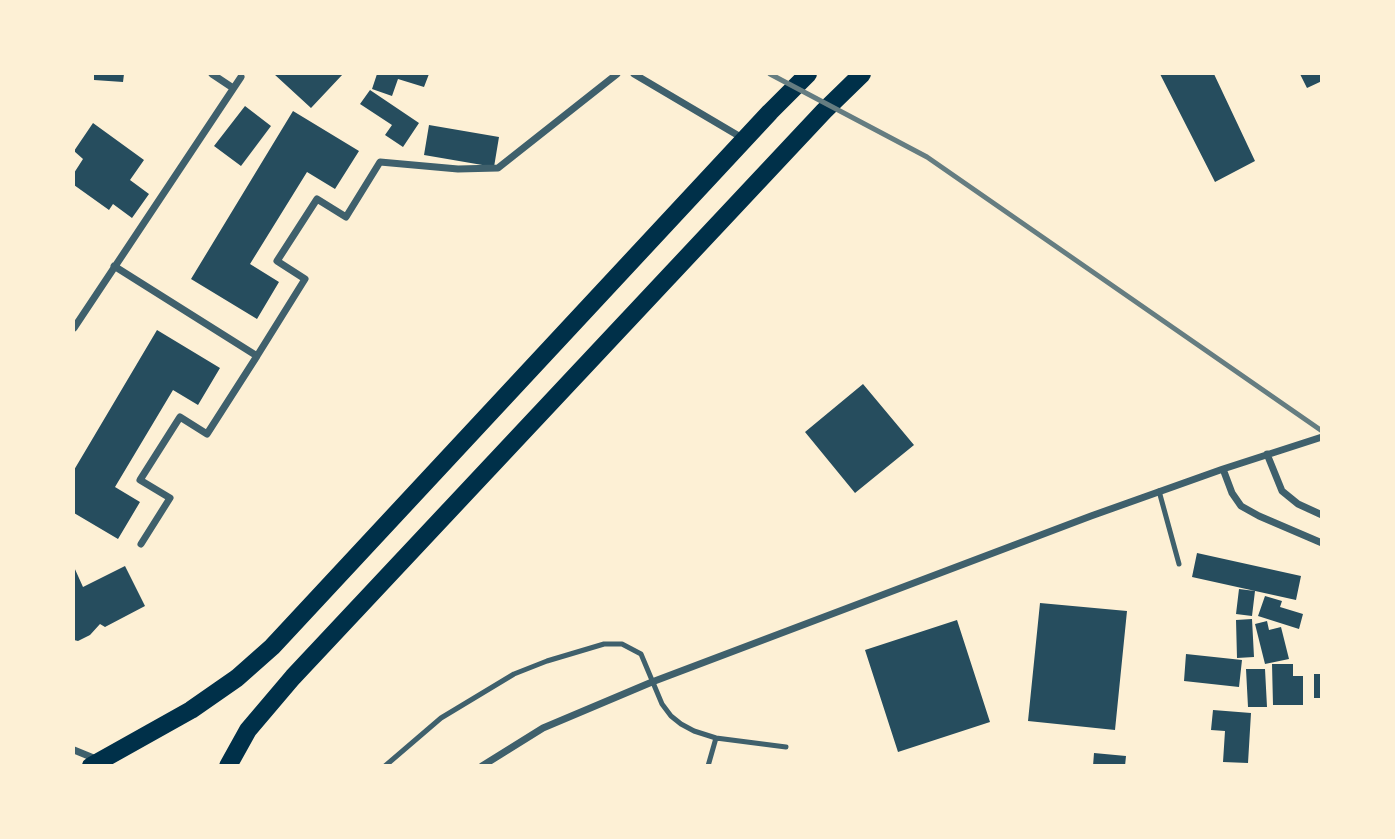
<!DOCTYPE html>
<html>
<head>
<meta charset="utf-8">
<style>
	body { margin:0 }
	#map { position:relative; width:1395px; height:839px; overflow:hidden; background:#fdf0d5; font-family:Arial,sans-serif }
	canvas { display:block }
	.frame { position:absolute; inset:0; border:75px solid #fdf0d5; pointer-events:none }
</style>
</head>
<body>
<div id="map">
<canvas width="1395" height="839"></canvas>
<div class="frame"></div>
</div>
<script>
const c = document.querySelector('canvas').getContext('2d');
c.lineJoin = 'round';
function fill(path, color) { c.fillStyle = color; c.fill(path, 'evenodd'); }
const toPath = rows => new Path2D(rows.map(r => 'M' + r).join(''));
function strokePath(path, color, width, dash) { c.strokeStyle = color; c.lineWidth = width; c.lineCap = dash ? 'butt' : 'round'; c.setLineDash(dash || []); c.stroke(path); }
fill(toPath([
	[94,74,124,74,123,82,94,80],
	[274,74,343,74,311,108],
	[377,74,429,74,424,87,398,79,392,96,372,89],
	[1160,74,1214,74,1255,161,1215,182],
	[1300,74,1322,74,1322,81,1307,88],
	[370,90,419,123,403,147,385,135,392,125,360,104],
	[245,106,271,126,241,166,214,146],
	[293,111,359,151,335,189,307,172,250,264,279,282,257,319,191,279],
	[93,123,144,160,130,180,149,194,132,218,113,204,109,210,74,185,74,173,83,159,74,151],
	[429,125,499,137,494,167,424,155],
	[157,330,220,368,198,405,173,390,115,487,140,502,118,539,74,513,74,470],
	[863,384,914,445,855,493,805,432],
	[1197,553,1301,576,1296,600,1192,577],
	[125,566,145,606,105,627,100,624,90,635,78,641,74,640,74,567,83,587],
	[1239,589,1255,591,1252,616,1236,614],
	[1265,596,1282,601,1280,607,1303,614,1299,629,1258,616],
	[1040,603,1127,611,1115,730,1028,721],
	[1252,619,1254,657,1237,658,1236,620],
	[957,620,990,722,898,752,865,650],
	[1267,621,1269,630,1281,627,1289,659,1265,664,1255,624],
	[1186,654,1242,660,1239,687,1184,681],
	[1272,664,1293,664,1293,676,1303,676,1303,705,1273,705],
	[1246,669,1265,669,1267,707,1248,707],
	[1314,674,1322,674,1322,698,1314,698],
	[1213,710,1251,713,1248,763,1223,762,1225,731,1211,730],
	[1094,753,1126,756,1125,766,1093,766]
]), '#264d5e');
strokePath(toPath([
	[1159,491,1179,564],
	[385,766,441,718,514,674,547,661,604,644,622,644,641,654,662,704,671,716,681,724,694,731,716,738,786,747],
	[708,766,716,738]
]), '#3f606c', 5);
strokePath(toPath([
	[212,74,233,88],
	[634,74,744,139],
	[114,266,257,356,305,279,277,261,317,199,346,217,380,162,458,169,498,168,617,74],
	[74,328,241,77],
	[1267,454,1282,491,1298,504,1322,515],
	[1223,469,1232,493,1241,506,1259,516,1322,543],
	[141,544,170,498,140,480,180,417,207,434,257,356],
	[74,750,96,759],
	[482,766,543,728,652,682,1091,516,1223,469,1322,437]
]), '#3f606c', 7);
strokePath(toPath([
	[91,766,191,710,237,678,272,647,770,112,808,74],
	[228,766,248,730,293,677,824,111,862,74]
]), '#003049', 18);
strokePath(toPath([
	[770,74,927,157,1322,431]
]), '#657d81', 5);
</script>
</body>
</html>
